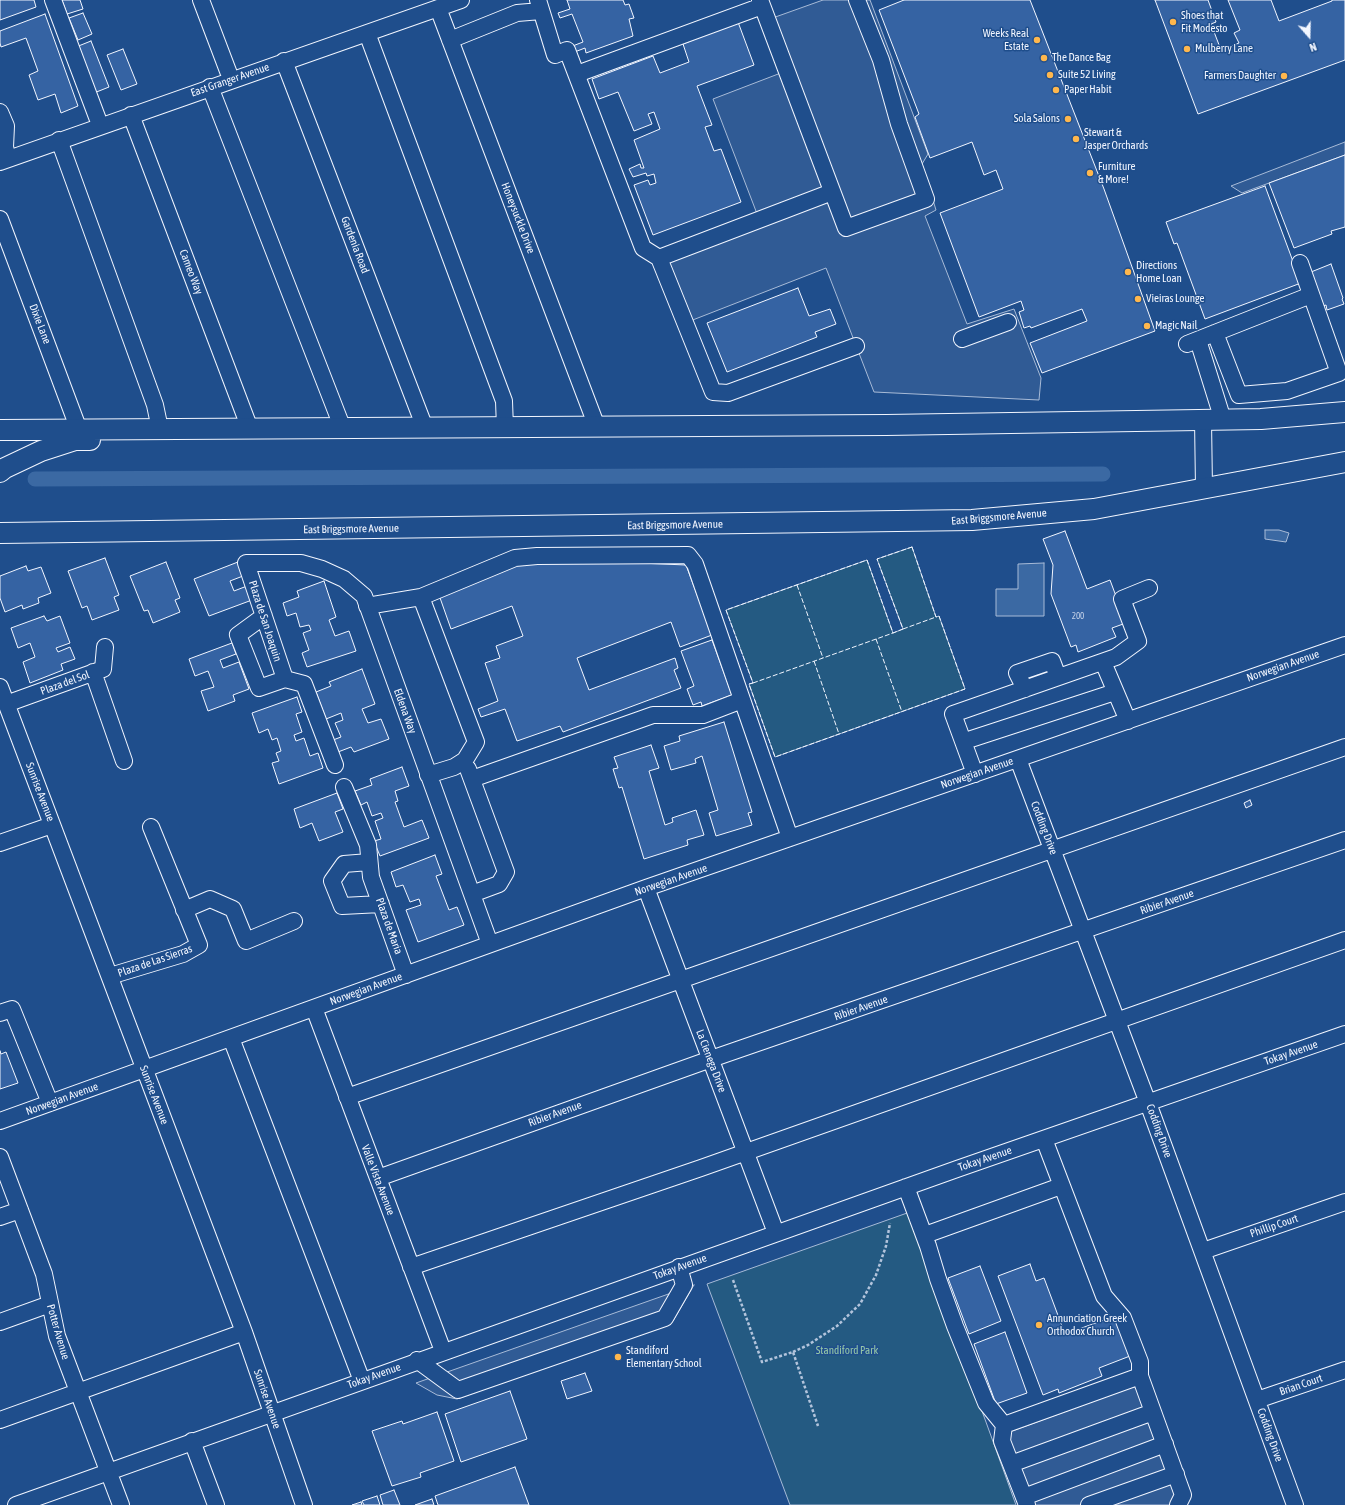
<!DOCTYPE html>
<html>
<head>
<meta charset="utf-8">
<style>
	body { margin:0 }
	#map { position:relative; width:1345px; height:1505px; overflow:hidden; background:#1f4e8c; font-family:"Asap Condensed",sans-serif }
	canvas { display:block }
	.north { position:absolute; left:1289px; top:16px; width:40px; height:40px; -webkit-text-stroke:3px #1f4e8c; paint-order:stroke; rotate:160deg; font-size:11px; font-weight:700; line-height:16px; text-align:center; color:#f2f6ff }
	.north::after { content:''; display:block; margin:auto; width:14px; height:18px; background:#f2f6ff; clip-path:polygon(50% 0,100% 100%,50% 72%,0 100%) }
</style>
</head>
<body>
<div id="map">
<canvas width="1345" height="1505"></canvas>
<div class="north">N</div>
</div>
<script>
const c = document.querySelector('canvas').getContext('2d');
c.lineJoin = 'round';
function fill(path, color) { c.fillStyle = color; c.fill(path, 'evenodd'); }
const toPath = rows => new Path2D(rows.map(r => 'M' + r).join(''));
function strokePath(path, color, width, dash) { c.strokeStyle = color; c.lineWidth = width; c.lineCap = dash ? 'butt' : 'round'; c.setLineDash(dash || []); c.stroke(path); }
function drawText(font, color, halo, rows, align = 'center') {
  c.font = font + ' "Asap Condensed",sans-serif'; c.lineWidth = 3; c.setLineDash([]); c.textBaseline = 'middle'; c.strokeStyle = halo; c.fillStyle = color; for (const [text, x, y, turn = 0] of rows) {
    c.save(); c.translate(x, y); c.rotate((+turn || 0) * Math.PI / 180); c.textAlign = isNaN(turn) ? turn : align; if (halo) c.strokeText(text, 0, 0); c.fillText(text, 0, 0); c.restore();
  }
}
const green = toPath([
	[912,547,936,617,939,616,965,689,775,757,749,684,753,683,726,610,867,560,893,633,903,629,877,559,912,547],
	[910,1212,1016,1505,790,1505,707,1284,910,1212]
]);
fill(green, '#245a82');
strokePath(green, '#a8bbd7', 1);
const parking = toPath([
	[823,0,870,0,928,154,922,164,936,210,925,216,967,324,1014,309,1041,378,1039,400,874,392,826,268,685,323,659,258,759,219,713,99,786,71,767,20,823,0],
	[1345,142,1345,155,1242,193,1231,186,1345,142],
	[694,1285,673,1321,457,1399,437,1395,416,1383,694,1285],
	[1138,1385,1183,1505,1029,1505,1004,1434,1138,1385]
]);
fill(parking, '#305b95');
strokePath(parking, '#a8bbd7', 1);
const water = toPath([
	[1265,530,1279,530,1289,533,1286,542,1265,539,1265,530],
	[1044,563,1044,616,996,616,996,589,1018,589,1018,564,1044,563]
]);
fill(water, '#3b69a3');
strokePath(water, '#a8bbd7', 1);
strokePath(toPath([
	[35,479,1103,474]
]), '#3b69a3', 15);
const building = toPath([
	[0,0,34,0,36,7,0,20,0,0],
	[62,0,80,0,83,9,67,14,62,0],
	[567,0,623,0,625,5,629,4,634,18,629,19,633,36,586,53,585,48,572,53,570,47,583,42,572,14,560,18,558,13,570,9,567,0],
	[904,0,1030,0,1104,189,1155,331,1042,373,1030,343,1087,321,1082,309,1031,328,1030,326,1024,328,1019,312,1024,310,1021,301,979,317,940,213,1003,189,996,170,984,175,972,142,930,158,915,117,919,114,879,10,904,0],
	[1155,0,1208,0,1216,22,1211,24,1221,50,1239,43,1234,33,1240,30,1228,0,1271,0,1279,21,1332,1,1332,0,1345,0,1345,60,1198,114,1155,0],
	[83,13,92,34,78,40,69,18,83,13],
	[45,14,78,106,61,113,55,94,38,100,29,75,38,71,26,38,1,47,0,43,0,31,45,14],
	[738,22,754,65,697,86,712,125,705,127,714,151,721,149,741,202,653,235,634,185,648,180,650,185,656,183,654,174,647,176,646,173,633,177,629,169,640,164,641,168,644,168,634,140,660,129,654,112,648,114,652,124,634,131,618,92,599,99,592,79,653,56,660,73,689,62,683,44,738,22],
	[91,41,109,87,94,93,76,47,91,41],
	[123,49,137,84,121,90,107,55,123,49],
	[1345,155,1345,227,1331,231,1332,234,1294,248,1269,183,1345,155],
	[1265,186,1301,283,1205,319,1177,243,1174,244,1166,222,1265,186],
	[1331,264,1343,298,1342,299,1344,304,1327,310,1326,305,1323,306,1311,272,1331,264],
	[798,288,809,316,830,309,836,324,815,332,817,337,727,372,707,323,798,288],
	[1065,531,1087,589,1110,580,1126,623,1112,628,1116,637,1078,652,1076,645,1071,647,1051,594,1053,565,1043,539,1065,531],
	[105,558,119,595,114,597,119,610,92,620,87,606,82,608,68,571,105,558],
	[523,558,686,565,712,635,680,647,671,622,577,658,589,690,675,658,678,668,674,670,681,688,563,732,560,726,517,741,505,709,481,717,478,709,498,701,485,663,500,658,496,646,523,636,512,606,451,629,439,595,500,573,498,567,523,558],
	[166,562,180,598,175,600,180,612,153,623,148,610,144,611,130,576,166,562],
	[238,562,243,576,230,581,234,591,247,586,252,600,209,616,194,579,238,562],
	[26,566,28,571,41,567,51,593,38,598,39,603,23,609,22,605,5,612,0,598,0,576,26,566],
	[324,581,336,617,329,620,335,636,349,631,356,651,307,667,302,653,309,650,303,633,311,630,309,625,300,627,296,613,287,616,283,603,299,597,297,591,324,581],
	[44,616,47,621,60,616,70,643,56,648,58,652,70,647,75,659,61,664,63,670,30,683,23,662,35,657,30,643,18,648,11,628,44,616],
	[712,640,732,695,702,706,701,702,693,705,687,689,694,686,681,651,712,640],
	[232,643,236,654,220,660,223,668,239,662,249,689,233,695,235,701,208,711,201,691,214,687,208,671,195,676,189,659,232,643],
	[362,669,375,704,362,709,368,723,381,719,389,739,354,752,351,747,338,752,333,740,341,737,335,723,343,720,341,713,326,719,316,692,331,686,329,682,362,669],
	[297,697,302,712,296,714,302,732,294,735,296,741,304,738,310,756,318,753,323,768,279,784,272,763,279,761,276,753,281,751,277,738,272,740,268,729,259,733,252,713,297,697],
	[724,722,752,812,748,813,752,825,716,836,709,813,718,810,702,756,695,759,696,763,671,770,664,746,680,741,679,736,724,722],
	[651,745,659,768,649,771,665,825,673,822,672,818,696,810,704,835,687,840,688,845,644,859,622,787,619,788,613,769,618,768,614,757,651,745],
	[402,767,409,786,395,791,398,801,395,802,404,827,422,820,429,838,380,856,374,841,381,839,375,821,383,818,381,813,372,816,367,802,361,805,355,791,372,785,370,779,402,767],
	[337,793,343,809,335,812,343,832,319,841,312,823,300,828,294,809,337,793],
	[1250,800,1252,805,1246,808,1244,803,1250,800],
	[435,855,442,874,436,876,449,910,457,907,464,925,418,942,406,910,421,905,419,899,410,902,403,885,396,887,391,872,435,855],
	[0,1051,1,1054,6,1052,18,1083,0,1089,0,1051],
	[1030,1264,1036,1281,1044,1278,1065,1334,1115,1316,1130,1356,1099,1368,1102,1376,1059,1393,1058,1389,1043,1395,998,1276,1030,1264],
	[980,1266,1001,1321,969,1334,948,1278,980,1266],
	[1005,1332,1027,1393,996,1404,974,1344,1005,1332],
	[585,1373,592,1391,567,1399,561,1381,585,1373],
	[510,1391,527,1439,461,1462,445,1414,510,1391],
	[437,1412,454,1461,420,1473,421,1477,392,1486,372,1431,402,1421,403,1424,437,1412],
	[515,1467,529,1505,438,1505,435,1496,515,1467],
	[394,1490,400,1505,383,1505,380,1495,394,1490],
	[377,1496,380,1505,364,1505,362,1501,377,1496],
	[432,1499,434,1505,415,1505,432,1499],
	[361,1502,362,1505,352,1505,361,1502]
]);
fill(building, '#3563a3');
strokePath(building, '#f2f6ff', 1);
const minor = toPath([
	[53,0,100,125],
	[201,0,231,79],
	[538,0,555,55,567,50,643,248,659,258,713,392,728,393,856,346],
	[760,0,846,228,926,199,899,124,881,60,857,0],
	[438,8,597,427],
	[367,33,504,401,505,428],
	[450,40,517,13,541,11],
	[284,61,425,428],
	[577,74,762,6],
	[210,87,343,429],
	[0,112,6,126,5,147,8,159],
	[131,115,250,429],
	[59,140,155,405,160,429],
	[0,162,461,0],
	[0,219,79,430],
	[659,258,832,192],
	[1215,333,1239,395,1287,391,1339,373,1300,263],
	[962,339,1008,322],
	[1198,340,1223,420],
	[1187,344,1311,295],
	[1203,420,1204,488],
	[421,597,476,742,465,760,454,767,428,775],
	[367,606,421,597,515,558,537,556,688,555,695,564,790,838],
	[264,616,238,635,259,688,285,679,304,684,335,765],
	[1103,662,1128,721],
	[93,672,124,761],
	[285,679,246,563,301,563,322,569,344,579,364,596,490,944],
	[0,687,244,1332,304,1505],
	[1025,689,1017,673,1052,661,1058,677],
	[6,704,103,669,105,647],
	[965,741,1115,692],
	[1018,759,1148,1103,1295,1505],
	[468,769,506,872,499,884,472,894],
	[975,774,953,714,1116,657,1138,641,1122,599,1149,588],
	[472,779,653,715,703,715,742,700],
	[344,787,368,845,371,877,406,975],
	[0,843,52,825],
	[369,862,344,864,332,881,342,906,381,904],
	[646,888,776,1233],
	[184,910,210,899,233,909,246,941,294,921],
	[110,976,183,954,199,945,151,827],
	[314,1008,443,1351],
	[0,1013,12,1009,50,1103],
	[231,1038,362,1381],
	[347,1097,1345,747],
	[0,1121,646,888,1345,645],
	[1044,1139,1104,1296,1123,1318,1140,1362,1140,1376,1183,1495,1178,1505],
	[0,1157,44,1274,57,1336,121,1505],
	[378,1178,711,1059,1345,840],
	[906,1187,928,1246,938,1279,955,1326,986,1403,1004,1425,1002,1441,1027,1505],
	[0,1217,20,1210],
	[925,1235,1061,1186],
	[1203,1251,1345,1202],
	[411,1267,701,1168,1345,940],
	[0,1322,50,1304],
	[417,1360,458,1390,665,1318,684,1285,679,1267],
	[1257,1400,1345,1370],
	[0,1420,244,1332],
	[1004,1425,1140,1376],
	[192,1441,216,1505],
	[1011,1464,1153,1412],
	[1024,1497,1165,1444],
	[16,1505,957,1169,1345,1034],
	[1089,1505,1176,1474]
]);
const major = toPath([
	[0,430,886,425,1261,419,1345,412],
	[0,472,5,468,41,451,75,440,90,440],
	[0,533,972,520,1094,509,1345,462]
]);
strokePath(minor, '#f2f6ff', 18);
strokePath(major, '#f2f6ff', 22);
strokePath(toPath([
	[733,1280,762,1362,793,1352,818,1426],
	[793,1352,808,1345,837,1326,860,1304,876,1275,886,1246,890,1223]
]), '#b3c4dc', 2.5, [3, 2]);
strokePath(minor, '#1f4e8c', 16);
strokePath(major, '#1f4e8c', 20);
strokePath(toPath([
	[912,547,936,617,939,616,965,689,775,757,749,684,753,683,726,610,867,560,893,633,903,629,877,559,912,547],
	[797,585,823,658],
	[903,629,936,617],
	[876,639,902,712],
	[814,661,839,734],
	[753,683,893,633]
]), '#f2f6ff', 1, [5, 2]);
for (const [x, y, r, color] of [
	[1173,22,4,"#ffb74d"],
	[1037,40,4,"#ffb74d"],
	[1187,49,4,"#ffb74d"],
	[1044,58,4,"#ffb74d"],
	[1050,75,4,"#ffb74d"],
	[1284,76,4,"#ffb74d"],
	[1056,90,4,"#ffb74d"],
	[1068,119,4,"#ffb74d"],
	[1076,139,4,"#ffb74d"],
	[1090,173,4,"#ffb74d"],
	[1128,272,4,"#ffb74d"],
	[1138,299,4,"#ffb74d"],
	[1147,326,4,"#ffb74d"],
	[1039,1325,4,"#ffb74d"],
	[618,1357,4,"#ffb74d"]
]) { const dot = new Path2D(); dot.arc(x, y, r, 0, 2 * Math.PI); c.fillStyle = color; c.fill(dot); strokePath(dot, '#1f4e8c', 1.5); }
drawText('9px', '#c3d1e8', null, [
	["200",1078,616]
]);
drawText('11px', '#f2f6ff', '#1f4e8c', [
	["Shoes that",1181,16],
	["Fit Modesto",1181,29],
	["Weeks Real",1029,34,"right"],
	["Estate",1029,47,"right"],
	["Mulberry Lane",1195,49],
	["The Dance Bag",1052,58],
	["Suite 52 Living",1058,75],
	["Farmers Daughter",1276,76,"right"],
	["Paper Habit",1064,90],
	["Sola Salons",1060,119,"right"],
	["Stewart &",1084,133],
	["Jasper Orchards",1084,146],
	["Furniture",1098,167],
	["& More!",1098,180],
	["Directions",1136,266],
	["Home Loan",1136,279],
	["Vieiras Lounge",1146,299],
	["Magic Nail",1155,326],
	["Annunciation Greek",1047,1319],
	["Orthodox Church",1047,1332],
	["Standiford",626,1351],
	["Elementary School",626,1364]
], 'left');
drawText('11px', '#f2f6ff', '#1f4e8c', [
	["East Granger Avenue",230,80,-19],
	["Honeysuckle Drive",518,218,69],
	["Gardenia Road",355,245,69],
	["Cameo Way",191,272,69],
	["Dixie Lane",40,324,69],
	["East Briggsmore Avenue",999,517,-5],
	["East Briggsmore Avenue",675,525,-1],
	["East Briggsmore Avenue",351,529,-1],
	["Plaza de San Joaquin",265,621,72],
	["Norwegian Avenue",1283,666,-19],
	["Plaza del Sol",65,683,-20],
	["Eldena Way",405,711,70],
	["Norwegian Avenue",977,773,-19],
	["Sunrise Avenue",40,792,69],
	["Codding Drive",1044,828,69],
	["Norwegian Avenue",671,880,-19],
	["Ribier Avenue",1167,902,-19],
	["Plaza de Maria",389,926,70],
	["Plaza de Las Sierras",155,961,-19],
	["Norwegian Avenue",366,989,-20],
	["Ribier Avenue",861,1008,-19],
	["Tokay Avenue",1291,1053,-19],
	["La Cienega Drive",711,1061,69],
	["Sunrise Avenue",154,1095,69],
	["Norwegian Avenue",62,1099,-20],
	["Ribier Avenue",555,1114,-20],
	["Codding Drive",1159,1131,70],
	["Tokay Avenue",985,1159,-19],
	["Valle Vista Avenue",378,1180,69],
	["Phillip Court",1274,1226,-19],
	["Tokay Avenue",680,1267,-20],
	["Potter Avenue",58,1332,74],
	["Tokay Avenue",374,1376,-20],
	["Brian Court",1301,1385,-19],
	["Sunrise Avenue",267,1399,71],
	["Codding Drive",1270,1435,70]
]);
drawText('11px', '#97c8a6', '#1f4e8c', [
	["Standiford Park",847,1351]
]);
</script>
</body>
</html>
